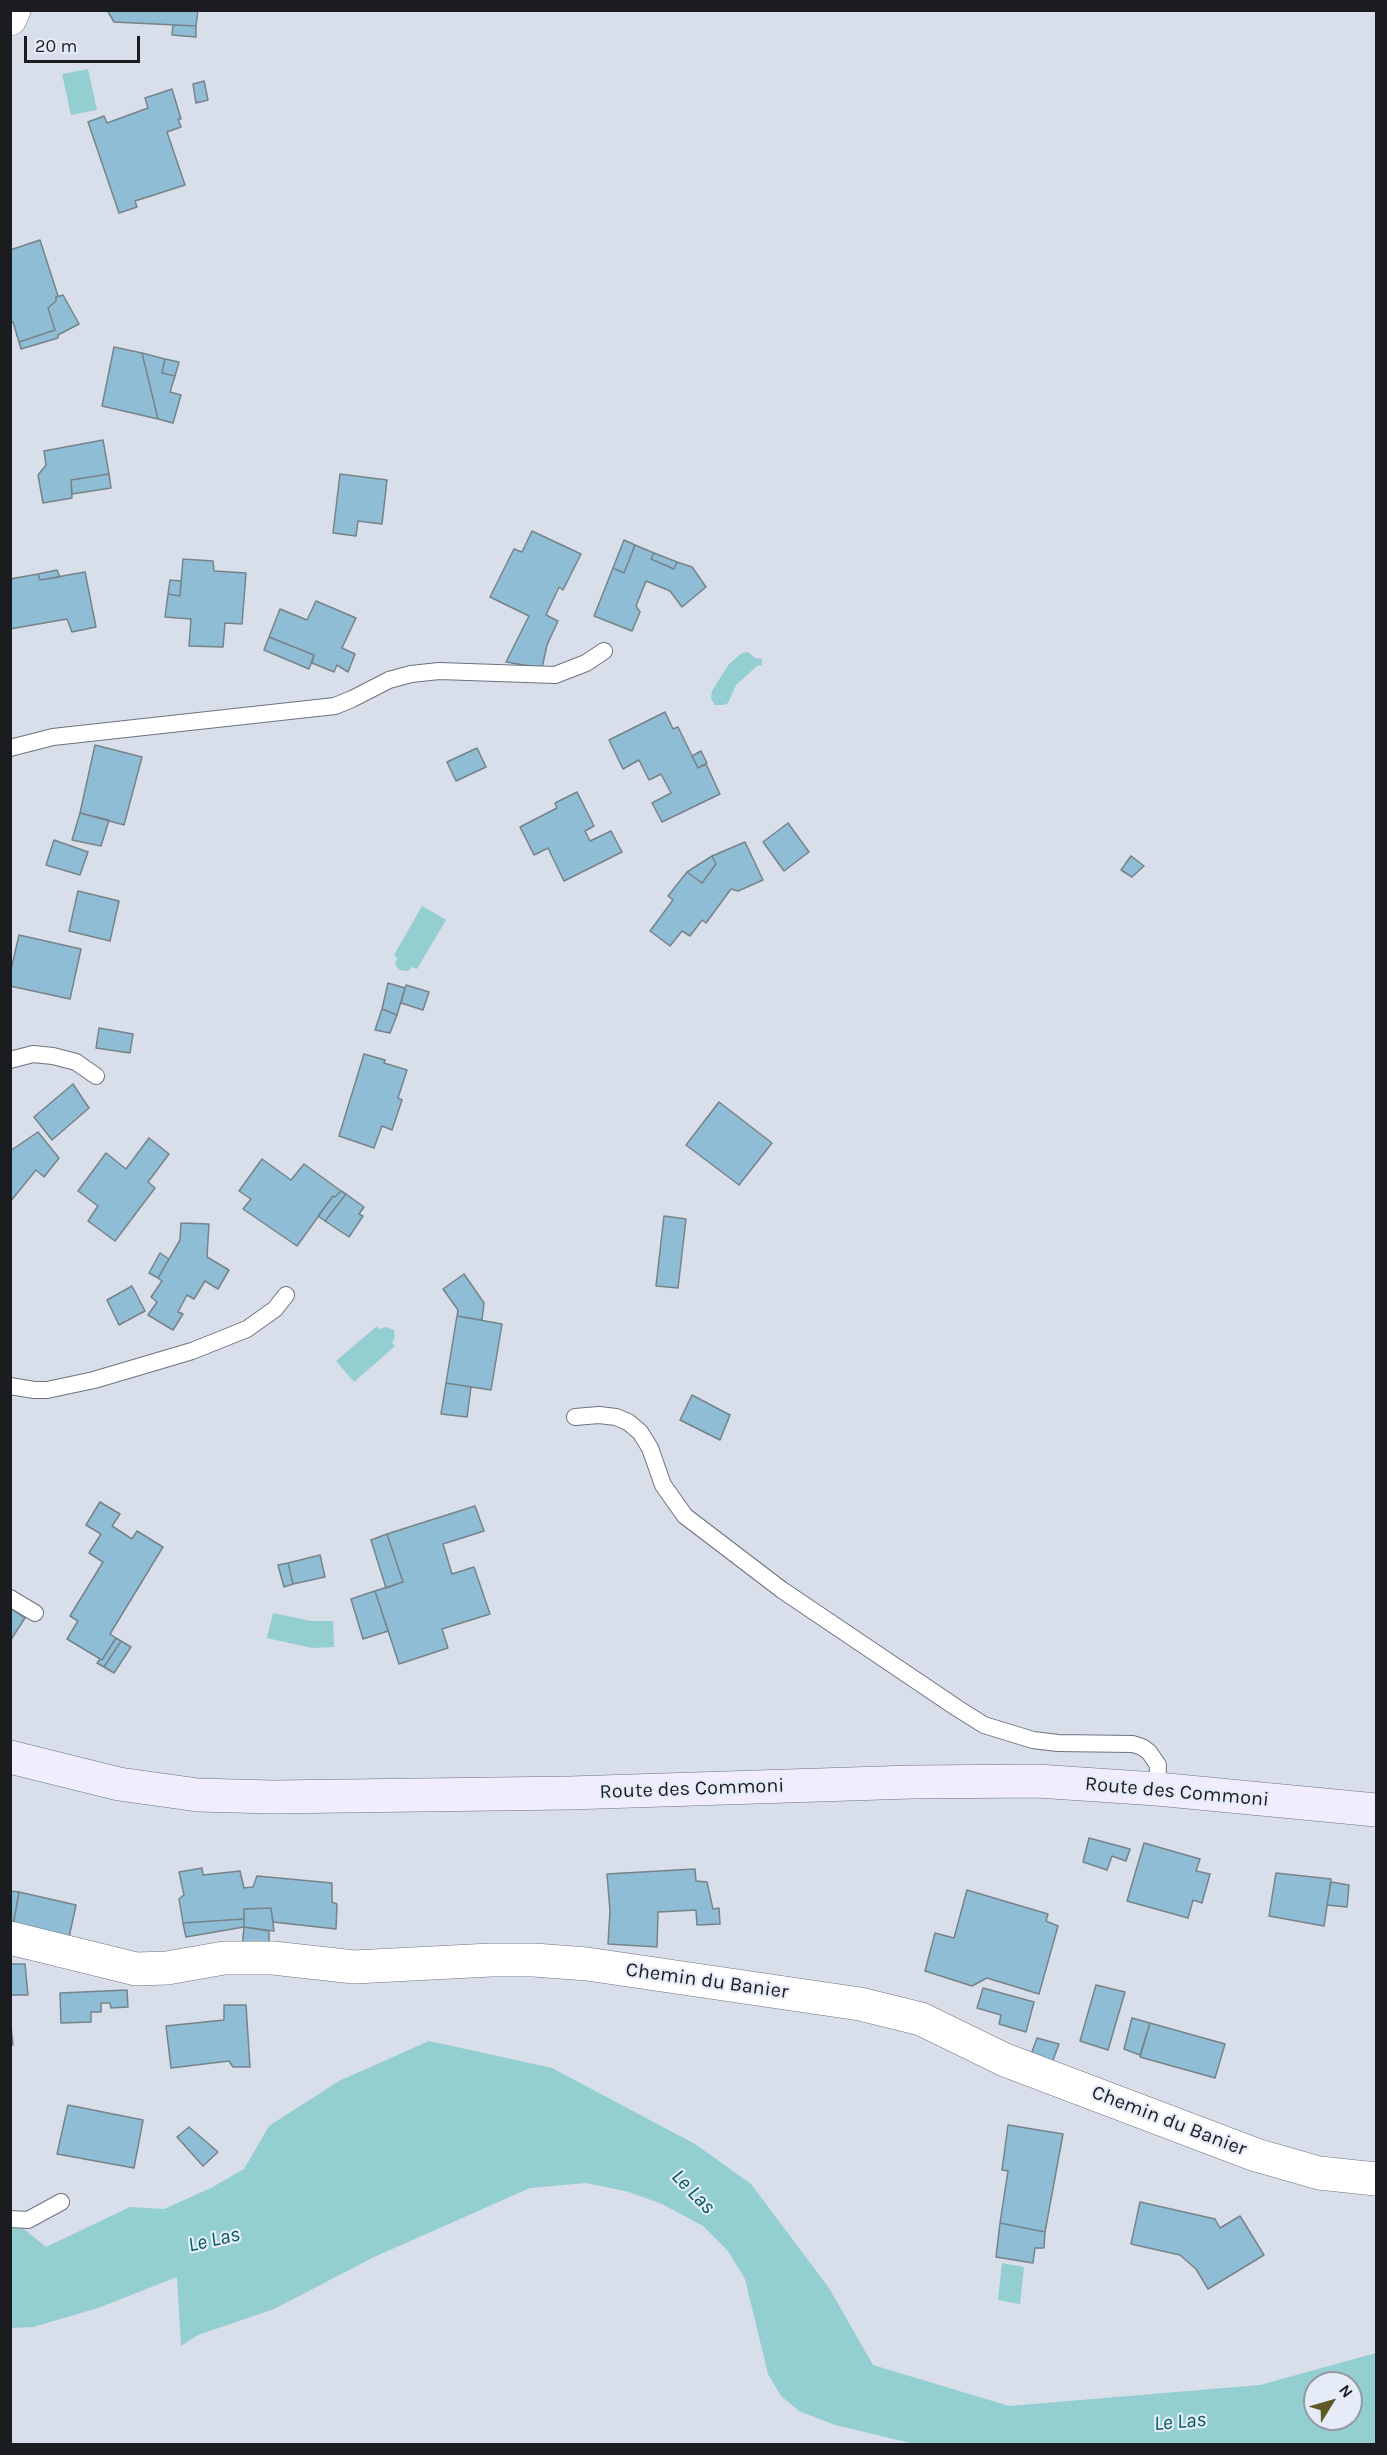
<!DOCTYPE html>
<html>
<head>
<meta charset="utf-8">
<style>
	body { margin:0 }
	#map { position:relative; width:1387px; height:2455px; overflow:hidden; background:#d8deea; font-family:Karla,sans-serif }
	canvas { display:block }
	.frame { position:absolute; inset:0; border:12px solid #1a1c20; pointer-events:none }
	.north { position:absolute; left:1303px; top:2371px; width:60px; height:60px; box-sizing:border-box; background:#e5ecf8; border:2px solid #9499a2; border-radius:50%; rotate:53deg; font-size:16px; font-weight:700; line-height:24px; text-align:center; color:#1a1c20 }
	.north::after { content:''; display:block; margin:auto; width:21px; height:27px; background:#5f5925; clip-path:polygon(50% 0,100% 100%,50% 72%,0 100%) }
	.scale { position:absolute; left:24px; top:36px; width:116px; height:27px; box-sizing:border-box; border:3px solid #1a1c20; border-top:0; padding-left:8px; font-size:18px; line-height:21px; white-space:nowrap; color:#1a1c20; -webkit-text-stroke:4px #e5ecf8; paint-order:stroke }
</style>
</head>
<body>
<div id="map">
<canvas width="1387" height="2455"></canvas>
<div class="frame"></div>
<div class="north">N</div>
<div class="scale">20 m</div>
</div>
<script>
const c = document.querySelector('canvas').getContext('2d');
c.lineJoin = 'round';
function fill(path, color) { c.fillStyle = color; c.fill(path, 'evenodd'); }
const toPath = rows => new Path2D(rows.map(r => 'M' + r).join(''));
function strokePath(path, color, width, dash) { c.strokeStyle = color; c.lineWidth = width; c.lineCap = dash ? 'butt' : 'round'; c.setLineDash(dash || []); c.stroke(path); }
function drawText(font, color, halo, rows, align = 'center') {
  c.font = font + ' Karla,sans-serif'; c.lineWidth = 4.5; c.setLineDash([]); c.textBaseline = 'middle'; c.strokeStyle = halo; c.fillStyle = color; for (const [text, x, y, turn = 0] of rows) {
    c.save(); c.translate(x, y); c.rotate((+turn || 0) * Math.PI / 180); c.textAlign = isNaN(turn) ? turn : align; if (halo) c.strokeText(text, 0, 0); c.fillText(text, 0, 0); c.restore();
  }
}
fill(toPath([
	[88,69,97,110,71,115,62,74],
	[748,652,755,658,762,659,762,666,758,665,736,685,728,703,724,705,715,705,711,699,712,691,729,664,742,653],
	[422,906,446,920,417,969,412,967,408,971,399,970,395,963,397,958,394,955],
	[377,1326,379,1329,386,1327,394,1330,395,1337,392,1343,395,1346,354,1382,336,1361],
	[273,1613,311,1621,333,1621,334,1647,312,1648,267,1638],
	[429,2041,552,2068,695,2144,751,2184,829,2288,873,2365,1009,2406,1260,2385,1376,2353,1376,2444,915,2444,835,2425,799,2411,781,2396,768,2374,745,2279,728,2251,703,2226,662,2204,629,2192,586,2183,530,2188,374,2257,274,2309,198,2335,181,2346,177,2277,98,2308,33,2327,11,2328,10,2223,14,2221,46,2247,130,2207,164,2209,211,2188,244,2169,269,2126,339,2081],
	[1315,2383,1351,2383,1351,2419,1315,2419],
	[1002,2263,1024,2267,1020,2304,998,2300]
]), '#93ced0');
const building = toPath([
	[107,10,198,10,196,26,114,22,107,10],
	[173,25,196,26,196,37,172,35,173,25],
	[204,81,208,100,196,103,193,84,204,81],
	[172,89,181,119,178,119,181,127,167,132,185,185,135,201,137,207,119,213,88,122,104,116,107,123,148,108,145,98,172,89],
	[40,240,58,296,56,297,56,301,48,308,55,330,19,342,13,322,10,323,10,250,40,240],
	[63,295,79,324,58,335,58,338,21,349,19,342,55,330,48,308,56,301,56,297,63,295],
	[114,347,142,353,158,419,102,406,114,347],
	[142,353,165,359,162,373,175,376,170,392,181,395,173,423,158,419,142,353],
	[165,359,179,362,175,376,162,373,165,359],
	[103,440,109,474,71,480,72,498,43,503,38,475,46,465,44,451,103,440],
	[109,474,111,488,72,494,71,480,109,474],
	[340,474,387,480,382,524,358,521,356,536,333,533,340,474],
	[532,531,581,554,563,590,559,587,546,615,558,621,547,645,542,668,506,662,529,616,490,597,514,549,522,552,532,531],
	[624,540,635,545,624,573,613,568,624,540],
	[635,545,654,553,651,559,674,569,677,562,692,567,706,587,682,607,670,591,646,581,636,606,640,612,632,631,594,616,613,568,624,573,635,545],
	[654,553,677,562,674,569,651,559,654,553],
	[183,559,213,561,214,571,246,573,242,624,225,623,223,647,189,646,191,619,165,617,168,594,180,596,183,559],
	[57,570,60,577,40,580,38,574,57,570],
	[85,572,96,627,72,632,67,619,10,629,10,579,38,574,40,580,85,572],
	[170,580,181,581,180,596,168,594,170,580],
	[316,601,356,618,342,648,355,654,348,672,337,665,334,672,312,663,314,655,269,637,280,609,307,620,316,601],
	[269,637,314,655,309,669,264,650,269,637],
	[665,712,673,729,678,727,698,768,706,764,720,794,662,822,652,803,671,793,661,774,649,780,639,760,623,769,609,740,665,712],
	[95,745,142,757,124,825,80,813,95,745],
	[477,748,486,767,456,781,447,762,477,748],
	[701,751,707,763,698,768,692,756,701,751],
	[577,792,594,826,585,831,590,841,611,831,622,852,564,881,548,848,534,855,520,827,557,808,555,803,577,792],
	[80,813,109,820,101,846,72,840,80,813],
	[788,823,809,852,784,871,763,842,788,823],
	[54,840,88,852,80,875,46,865,54,840],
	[745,842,763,880,738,891,731,889,706,923,702,920,690,936,682,931,670,946,650,931,673,900,668,896,687,872,702,883,716,864,712,856,745,842],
	[712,856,716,864,702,883,687,872,712,856],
	[1131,856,1144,866,1132,877,1121,870,1131,856],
	[78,891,119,901,110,941,69,931,78,891],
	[19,935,81,949,70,999,10,986,10,974,19,935],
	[388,983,405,988,397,1015,382,1009,388,983],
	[406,985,429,992,423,1010,401,1003,406,985],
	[382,1009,397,1015,390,1033,375,1030,382,1009],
	[99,1028,133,1034,130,1053,96,1048,99,1028],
	[364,1054,385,1060,384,1063,407,1070,398,1098,402,1100,392,1130,382,1126,374,1148,339,1136,364,1054],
	[73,1084,89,1108,52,1140,34,1117,73,1084],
	[719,1102,772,1143,739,1185,686,1145,719,1102],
	[38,1132,59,1158,44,1177,36,1170,10,1202,10,1151,38,1132],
	[149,1138,169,1154,148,1182,155,1188,115,1241,88,1221,98,1206,78,1191,106,1153,126,1169,149,1138],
	[262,1159,291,1180,304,1164,341,1191,335,1197,333,1196,297,1246,243,1209,251,1199,239,1191,262,1159],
	[341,1191,346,1194,325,1221,318,1216,333,1196,335,1197,341,1191],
	[346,1194,364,1207,359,1214,363,1216,349,1237,325,1221,346,1194],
	[664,1216,686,1219,678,1288,656,1286,664,1216],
	[181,1223,209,1224,207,1257,229,1270,218,1289,205,1281,194,1299,187,1295,178,1312,183,1314,173,1330,148,1315,157,1302,151,1297,162,1281,158,1278,180,1240,181,1223],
	[160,1253,169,1259,158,1278,149,1273,160,1253],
	[464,1274,484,1303,482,1320,457,1316,458,1310,443,1289,464,1274],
	[132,1286,145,1311,119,1325,107,1300,132,1286],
	[457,1316,502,1324,491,1390,446,1383,457,1316],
	[446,1383,471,1387,467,1417,441,1414,446,1383],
	[692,1395,730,1415,720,1440,680,1420,692,1395],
	[100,1502,120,1514,112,1526,132,1539,137,1531,163,1547,110,1634,116,1638,102,1660,67,1639,78,1621,70,1616,103,1562,89,1553,101,1534,86,1525,100,1502],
	[475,1506,484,1531,443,1544,452,1574,474,1567,490,1614,442,1629,448,1648,399,1664,375,1591,403,1582,387,1534,475,1506],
	[387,1534,403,1582,386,1588,371,1540,387,1534],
	[320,1555,325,1577,293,1584,288,1563,320,1555],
	[288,1563,293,1584,284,1587,278,1565,288,1563],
	[375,1591,388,1631,363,1639,351,1599,375,1591],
	[10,1608,25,1618,10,1641,10,1608],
	[116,1638,121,1641,104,1667,97,1663,100,1659,102,1660,116,1638],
	[121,1641,131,1647,114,1673,104,1667,121,1641],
	[1089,1838,1130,1849,1126,1861,1112,1856,1107,1870,1083,1862,1089,1838],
	[1144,1843,1200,1859,1196,1871,1210,1874,1202,1903,1193,1900,1188,1918,1127,1901,1144,1843],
	[202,1868,203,1875,240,1871,244,1888,253,1887,257,1876,332,1883,332,1902,337,1904,336,1929,273,1922,271,1908,244,1909,244,1919,183,1923,179,1899,184,1895,179,1872,202,1868],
	[695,1869,696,1881,707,1882,713,1909,719,1908,720,1924,697,1925,696,1910,658,1912,657,1947,608,1944,610,1911,607,1874,695,1869],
	[1276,1873,1331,1879,1324,1926,1269,1916,1276,1873],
	[1331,1882,1349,1885,1347,1907,1327,1905,1331,1882],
	[967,1890,1048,1914,1046,1921,1058,1926,1039,1994,987,1978,972,1986,925,1971,935,1933,954,1938,967,1890],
	[10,1891,19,1892,13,1926,10,1924,10,1891],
	[19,1892,76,1905,68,1942,13,1926,19,1892],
	[271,1908,274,1931,244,1927,244,1909,271,1908],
	[244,1919,244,1927,186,1937,183,1923,244,1919],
	[244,1927,269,1931,269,1951,242,1949,244,1927],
	[10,1964,25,1964,28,1995,10,1995,10,1964],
	[1096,1985,1125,1992,1108,2050,1080,2041,1096,1985],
	[983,1988,1034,2002,1026,2032,999,2024,1001,2015,977,2008,983,1988],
	[127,1990,128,2007,111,2008,110,2003,101,2003,101,2012,91,2012,91,2022,61,2023,60,1993,127,1990],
	[224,2005,246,2005,250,2067,233,2067,229,2061,171,2068,166,2026,224,2020,224,2005],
	[10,2016,13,2045,10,2045,10,2016],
	[1132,2018,1150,2023,1140,2055,1124,2049,1132,2018],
	[1150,2023,1225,2044,1215,2078,1140,2057,1150,2023],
	[1037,2038,1059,2044,1050,2068,1029,2060,1037,2038],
	[68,2105,143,2120,134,2168,57,2154,68,2105],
	[1008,2125,1063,2134,1045,2232,1000,2223,1008,2171,1002,2170,1008,2125],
	[189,2127,218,2152,203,2166,177,2137,189,2127],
	[1140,2202,1215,2219,1220,2228,1240,2216,1264,2255,1208,2289,1196,2269,1180,2255,1131,2244,1140,2202],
	[1000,2223,1045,2232,1044,2248,1035,2248,1033,2263,996,2257,1000,2223]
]);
fill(building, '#8fbdd5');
strokePath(building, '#768389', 1.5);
const lane = toPath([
	[10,748,53,737,335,706,352,699,389,680,411,674,439,671,555,675,586,663,604,651],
	[10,1060,33,1054,53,1056,76,1062,96,1076],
	[10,1386,34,1390,47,1390,94,1380,192,1351,247,1329,275,1309,286,1295],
	[575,1417,599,1415,616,1417,628,1422,640,1432,650,1448,663,1485,685,1516,782,1590,957,1708,984,1725,1033,1740,1058,1743,1133,1744,1142,1747,1149,1752,1158,1765,1157,1789],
	[10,1598,35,1613],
	[10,2219,28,2220,61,2202]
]);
const street = toPath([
	[10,19,14,10],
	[10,1938,136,1969,167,1968,224,1958,273,1958,354,1967,491,1960,534,1960,587,1964,860,2004,921,2019,1005,2060,1256,2155,1319,2173,1376,2179]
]);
const secondary = toPath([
	[10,1757,119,1784,198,1795,273,1797,570,1793,912,1782,1037,1781,1157,1789,1376,1810]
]);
strokePath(lane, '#6d737e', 18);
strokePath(street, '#6d737e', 34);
strokePath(secondary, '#6d737e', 34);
strokePath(lane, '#fff', 16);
strokePath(street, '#fff', 33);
strokePath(secondary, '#f0edfd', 33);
drawText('20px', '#1a1c20', '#e5ecf8', [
	["Route des Commoni",692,1789,-2],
	["Route des Commoni",1177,1792,5],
	["Chemin du Banier",707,1981,8],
	["Chemin du Banier",1169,2121,21]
]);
drawText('italic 21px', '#00595c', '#e5ecf8', [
	["Le Las",693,2192,46],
	["Le Las",214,2240,-13],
	["Le Las",1180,2422,-5]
]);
</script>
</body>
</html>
